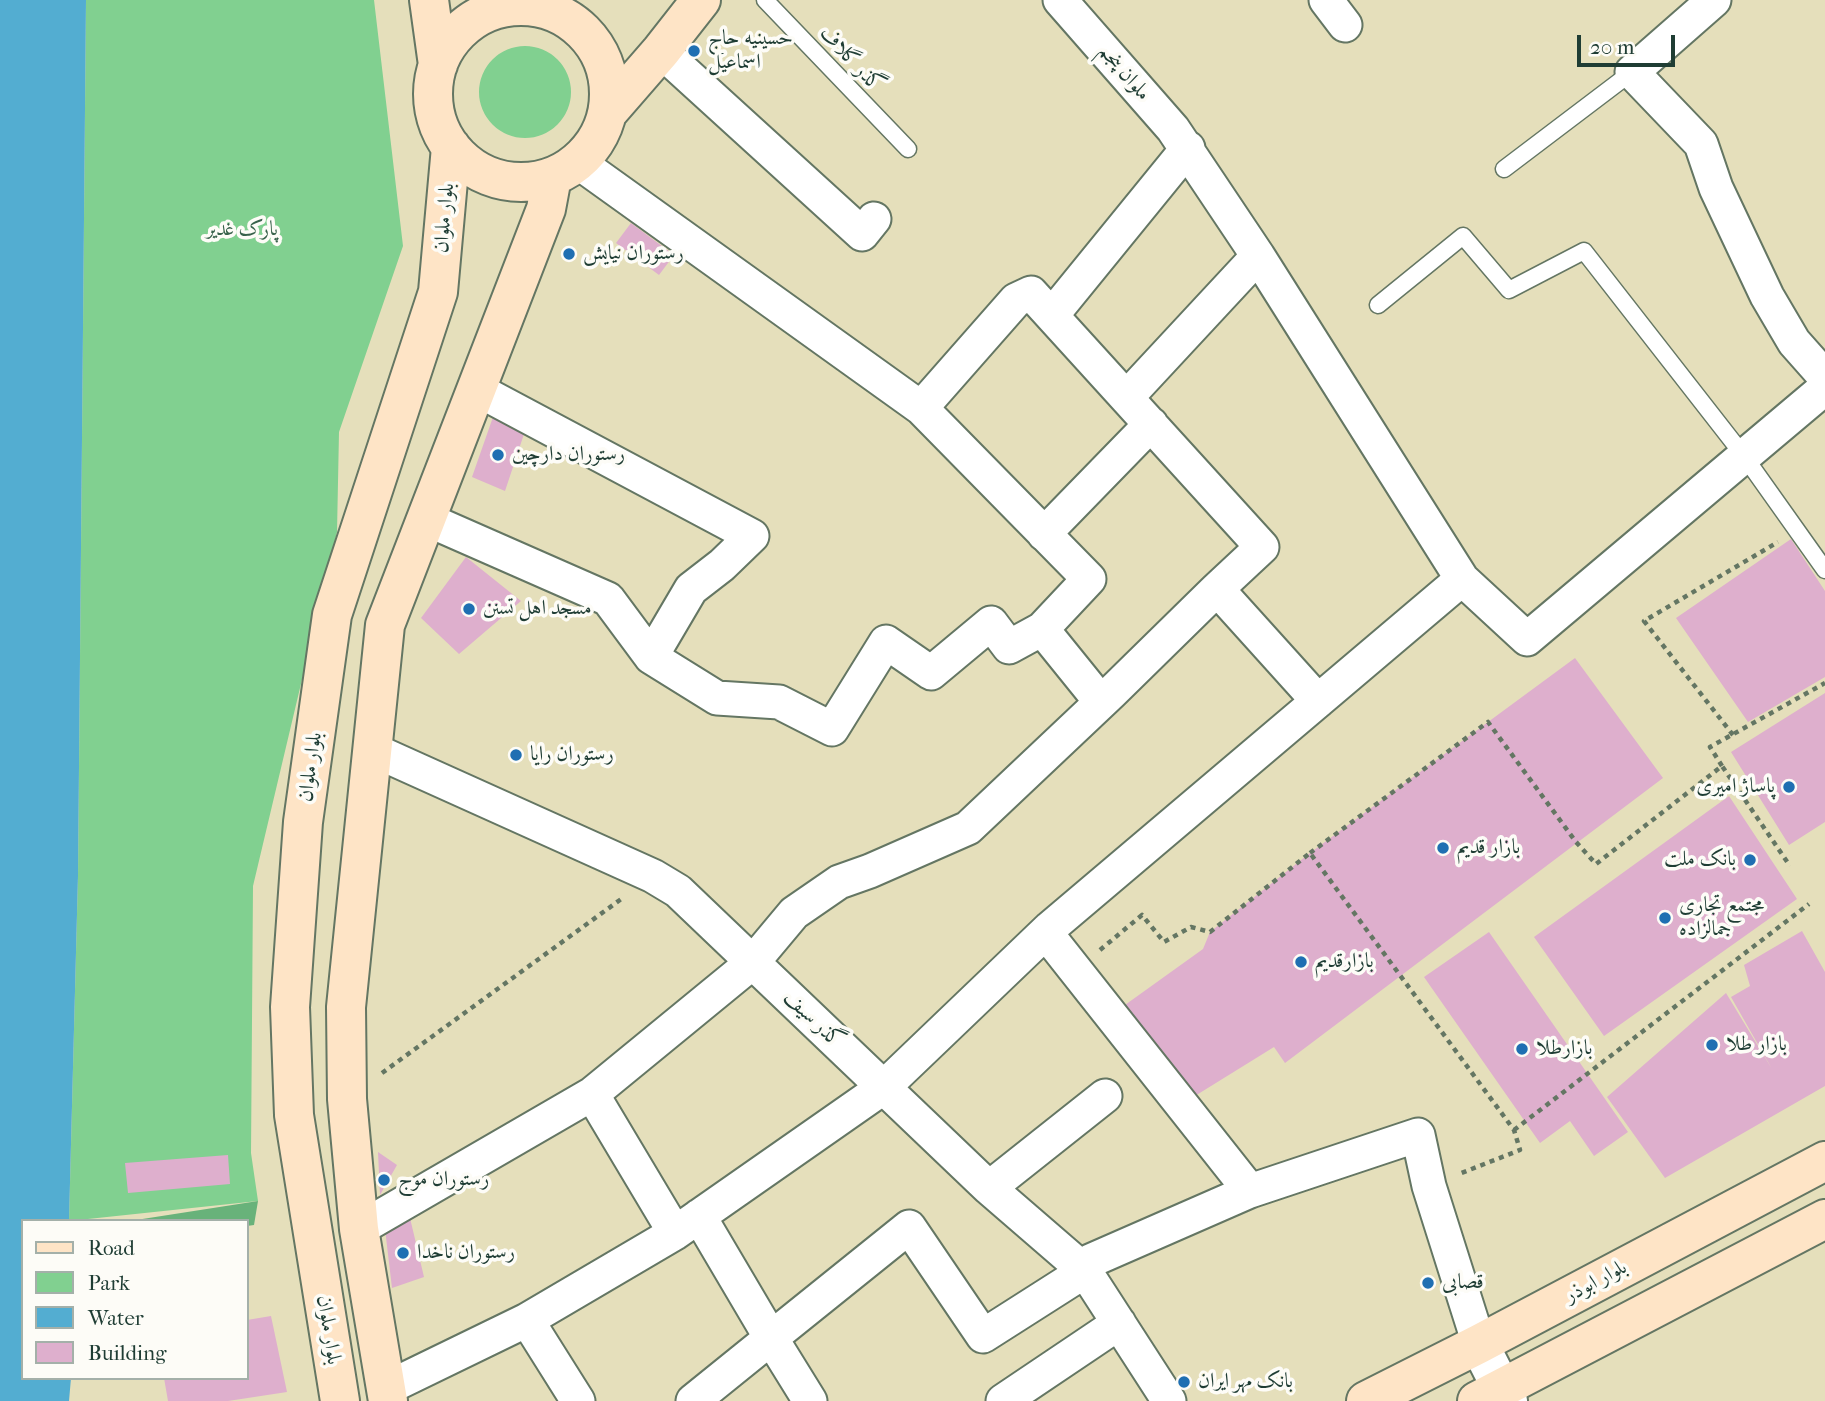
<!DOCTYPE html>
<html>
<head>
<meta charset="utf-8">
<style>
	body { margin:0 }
	#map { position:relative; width:1825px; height:1401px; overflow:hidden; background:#e5dfbb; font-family:"IM FELL French Canon",serif }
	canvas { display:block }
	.legend { position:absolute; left:21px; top:1219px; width:228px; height:161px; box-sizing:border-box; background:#fdfcf7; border:2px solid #a4b0a9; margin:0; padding:9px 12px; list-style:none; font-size:21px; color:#1f3d34 }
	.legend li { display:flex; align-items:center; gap:14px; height:35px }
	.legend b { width:35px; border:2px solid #a4b0a9 }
	.scale { position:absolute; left:1577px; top:35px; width:98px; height:32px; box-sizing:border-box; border:4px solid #1f3d34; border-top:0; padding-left:9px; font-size:21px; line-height:24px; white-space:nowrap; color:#1f3d34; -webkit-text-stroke:5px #fdfcf7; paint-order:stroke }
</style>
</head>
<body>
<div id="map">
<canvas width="1825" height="1401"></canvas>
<ul class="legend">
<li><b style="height:9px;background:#fee4c6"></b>Road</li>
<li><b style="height:19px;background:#81d090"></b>Park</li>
<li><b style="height:19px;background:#53add1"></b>Water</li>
<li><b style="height:19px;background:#deafcd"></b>Building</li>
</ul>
<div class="scale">20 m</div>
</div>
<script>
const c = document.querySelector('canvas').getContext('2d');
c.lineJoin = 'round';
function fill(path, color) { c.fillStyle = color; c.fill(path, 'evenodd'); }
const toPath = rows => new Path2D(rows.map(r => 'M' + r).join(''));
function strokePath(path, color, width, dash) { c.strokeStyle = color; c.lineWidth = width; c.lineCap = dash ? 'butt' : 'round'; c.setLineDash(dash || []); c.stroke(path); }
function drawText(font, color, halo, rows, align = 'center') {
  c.font = font + ' "IM FELL French Canon",Amiri,serif'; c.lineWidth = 7; c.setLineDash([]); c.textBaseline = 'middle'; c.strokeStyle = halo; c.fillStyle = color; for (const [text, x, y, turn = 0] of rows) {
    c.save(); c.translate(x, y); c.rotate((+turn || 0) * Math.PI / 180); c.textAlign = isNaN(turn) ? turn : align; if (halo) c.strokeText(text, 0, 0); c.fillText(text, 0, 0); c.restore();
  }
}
fill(toPath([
	[86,0,374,0,403,246,339,432,337,532,253,886,251,1153,258,1201,69,1221,78,876],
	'479 92a46 46 0 1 1 92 0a46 46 0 1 1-92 0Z'
]), '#81d090');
fill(toPath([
	[258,1201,254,1225,247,1226,247,1221,136,1220]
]), '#68b27a');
fill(toPath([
	[0,0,86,0,78,876,69,1221,23,1221,23,1378,71,1378,69,1401,0,1401]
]), '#53add1');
fill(toPath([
	[631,223,674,255,659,275,616,243],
	[493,417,524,434,505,491,472,477],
	[1791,539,1825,591,1825,677,1748,722,1676,618],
	[466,557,521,601,459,654,421,618],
	[1575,658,1663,778,1285,1063,1274,1047,1182,1104,1111,1015,1203,949,1210,932,1310,853],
	[1825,693,1825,822,1789,845,1731,752],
	[1729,796,1797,899,1604,1036,1534,937],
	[1802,931,1825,972,1825,1086,1665,1178,1607,1097,1726,993,1772,1069,1731,997,1750,986,1744,965],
	[1489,932,1628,1132,1594,1156,1570,1121,1540,1143,1424,977],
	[378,1152,397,1165,380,1195],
	[228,1155,230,1184,128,1193,125,1163],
	[410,1218,424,1277,392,1288,385,1229],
	[271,1316,287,1392,228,1401,168,1401,164,1378,247,1378,247,1320]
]), '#deafcd');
const service = toPath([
	[765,0,908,149],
	[1504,169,1632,72],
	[1378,305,1463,236,1509,290,1584,251,1744,456,1825,570]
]);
const minor = toPath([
	[1060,0,1173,129,1258,256,1127,397],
	[1326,0,1345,25],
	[1714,0,1632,72,1701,144,1716,188,1767,296,1794,342,1825,377],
	[661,51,862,234,874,219],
	[578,162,921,408,1089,579,1042,629,1101,702],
	[1258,256,1462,579],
	[1052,315,1188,148],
	[476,389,752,536,722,565,691,589,651,657],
	[921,408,1016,300,1031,293,1262,547,1217,589,1318,701],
	[426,519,608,599,651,657,717,698,779,702,832,729,886,642,931,673,991,623,1009,647,1042,629],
	[1044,534,1151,424],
	[371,749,653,876,678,891,989,1188,1085,1271,1169,1401],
	[592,1094,675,1233],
	[989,1188,1105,1096],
	[1250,1191,1418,1135,1429,1186,1479,1344],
	[699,1216,771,1338,909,1227,983,1336,1085,1271,1090,1261,1250,1191,1046,933],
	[359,1229,592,1094,753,962,794,913,839,882,870,871,968,828,1112,692,1217,589],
	[527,1320,675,1233,884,1087,1050,928,1462,579,1527,639,1825,388],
	[385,1389,527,1320,578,1401],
	[693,1401,771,1338,810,1401],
	[1003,1401,1119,1323]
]);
const tertiary = toPath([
	[1479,1344,1508,1401]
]);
const secondary = toPath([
	[429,0,438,65],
	'433 94a88 88 0 1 1 176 0a88 88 0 1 1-176 0Z',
	[608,112,661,51,701,0],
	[340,1401,294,1115,290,1007,303,822,332,615,438,292,451,147],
	[388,1401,359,1229,347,1099,346,1007,385,625,546,209,552,177],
	[1366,1401,1479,1344,1825,1161],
	[1477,1401,1825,1219]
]);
strokePath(service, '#647663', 19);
strokePath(minor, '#647663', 37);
strokePath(tertiary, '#647663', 42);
strokePath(secondary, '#647663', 42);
strokePath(toPath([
	[1733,735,1644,621,1778,542],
	[1722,766,1710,747,1825,683],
	[1310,853,1488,722,1576,842,1596,864,1722,766,1790,866],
	[1100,950,1142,915,1164,942,1191,927,1210,932,1310,853,1514,1130,1520,1150,1459,1174],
	[382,1073,624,897],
	[1514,1130,1809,904]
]), '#647663', 4.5, [5, 5]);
strokePath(service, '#fff', 16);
strokePath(minor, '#fff', 33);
strokePath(tertiary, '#fff', 38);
strokePath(secondary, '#fee4c6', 38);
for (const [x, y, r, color] of [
	[694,51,7,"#1f6fb2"],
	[569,254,7,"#1f6fb2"],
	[498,455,7,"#1f6fb2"],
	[469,609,7,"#1f6fb2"],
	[516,755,7,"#1f6fb2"],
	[1789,787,7,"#1f6fb2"],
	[1443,848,7,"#1f6fb2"],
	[1750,860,7,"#1f6fb2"],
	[1665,918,7,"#1f6fb2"],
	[1301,962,7,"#1f6fb2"],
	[1712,1045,7,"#1f6fb2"],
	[1522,1049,7,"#1f6fb2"],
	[384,1180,7,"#1f6fb2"],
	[403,1253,7,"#1f6fb2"],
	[1428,1283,7,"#1f6fb2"],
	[1184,1382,7,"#1f6fb2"]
]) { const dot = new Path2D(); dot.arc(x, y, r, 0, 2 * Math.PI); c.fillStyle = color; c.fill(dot); strokePath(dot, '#fdfcf7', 2.5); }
drawText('21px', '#1f3d34', '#fdfcf7', [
	["حسینیه حاج",708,39],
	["اسماعیل",708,63],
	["رستوران نیایش",583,254],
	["رستوران دارچین",512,455],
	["مسجد اهل تسنن",483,609],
	["رستوران رایا",530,755],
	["پاساژ امیری",1775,787,"right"],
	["بازار قدیم",1457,848],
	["بانک ملت",1736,860,"right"],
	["مجتمع تجاری",1679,906],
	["جمالزاده",1679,930],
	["بازارقدیم",1315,962],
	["بازار طلا",1726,1045],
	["بازارطلا",1536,1049],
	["رستوران موج",398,1180],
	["رستوران ناخدا",417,1253],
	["قصابی",1442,1283],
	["بانک مهر ایران",1198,1382]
], 'left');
drawText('21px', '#1f3d34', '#fdfcf7', [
	["گذر گلاف",851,60,46],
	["ملوان پنجم",1124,73,49],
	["بلوار ملوان",445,218,-85],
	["بلوار ملوان",311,767,-82],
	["گذر سیف",813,1020,43],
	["بلوار ابوذر",1596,1282,-28],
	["بلوار ملوان",328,1330,81]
]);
drawText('21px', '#38624b', '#fdfcf7', [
	["پارک غدیر",242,230]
]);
</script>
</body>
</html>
